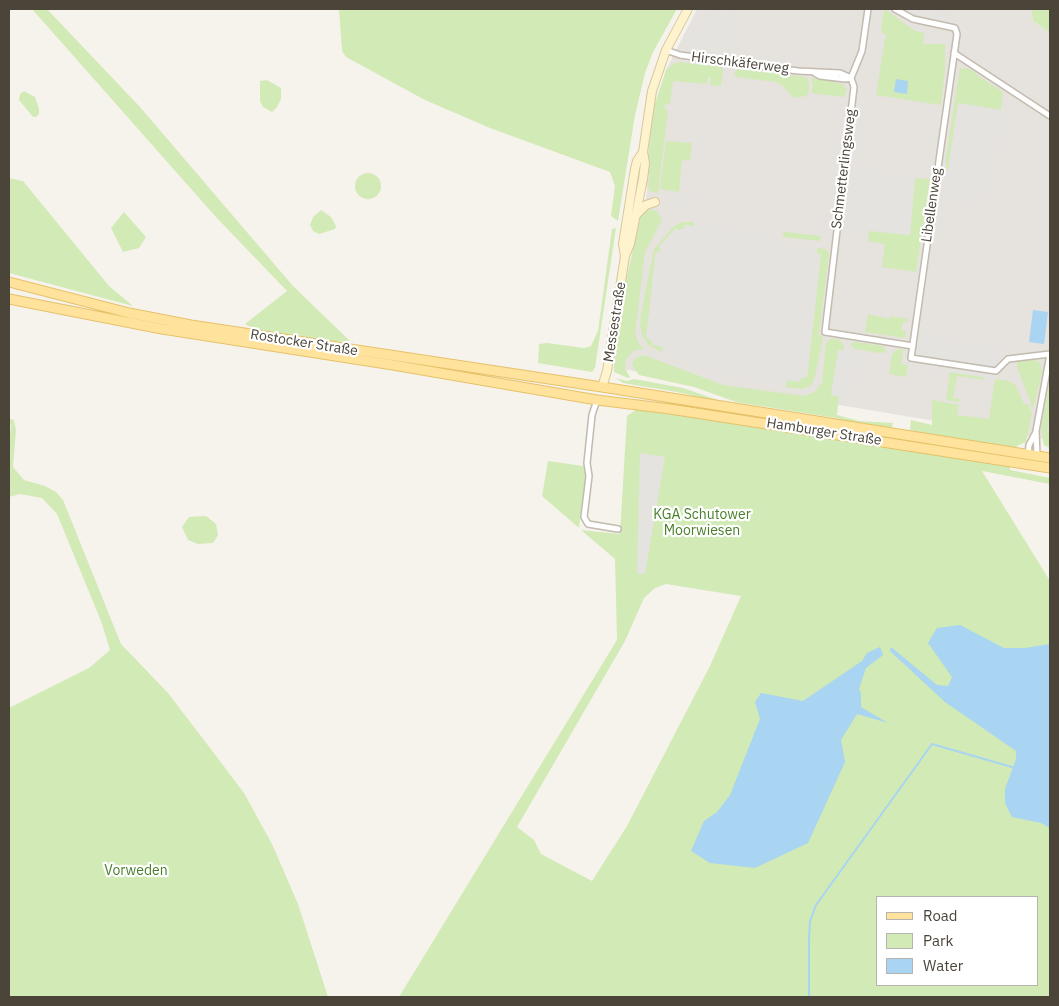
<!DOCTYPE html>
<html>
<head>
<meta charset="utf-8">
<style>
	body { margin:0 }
	#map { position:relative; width:1059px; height:1006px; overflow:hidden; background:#f6f3ec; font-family:"IBM Plex Sans",sans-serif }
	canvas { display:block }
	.frame { position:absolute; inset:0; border:10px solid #4b4439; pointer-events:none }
	.legend { position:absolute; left:876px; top:896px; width:162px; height:90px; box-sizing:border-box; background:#fff; border:1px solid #b7b4b0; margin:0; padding:6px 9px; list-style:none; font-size:15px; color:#4b4439 }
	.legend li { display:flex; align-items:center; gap:10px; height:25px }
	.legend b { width:25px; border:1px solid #b7b4b0 }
</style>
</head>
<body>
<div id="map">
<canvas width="1059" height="1006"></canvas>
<div class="frame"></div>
<ul class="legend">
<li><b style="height:6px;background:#ffe39c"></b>Road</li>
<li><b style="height:14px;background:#d2eab5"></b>Park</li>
<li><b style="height:14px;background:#a9d4f2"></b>Water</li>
</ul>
</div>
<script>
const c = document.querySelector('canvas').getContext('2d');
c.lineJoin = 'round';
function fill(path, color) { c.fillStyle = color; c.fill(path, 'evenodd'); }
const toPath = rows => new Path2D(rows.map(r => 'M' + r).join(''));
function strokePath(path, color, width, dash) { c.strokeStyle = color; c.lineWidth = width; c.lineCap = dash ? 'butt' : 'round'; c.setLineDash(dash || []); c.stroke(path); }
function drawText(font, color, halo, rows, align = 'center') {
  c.font = font + ' "IBM Plex Sans",sans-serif'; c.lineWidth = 4.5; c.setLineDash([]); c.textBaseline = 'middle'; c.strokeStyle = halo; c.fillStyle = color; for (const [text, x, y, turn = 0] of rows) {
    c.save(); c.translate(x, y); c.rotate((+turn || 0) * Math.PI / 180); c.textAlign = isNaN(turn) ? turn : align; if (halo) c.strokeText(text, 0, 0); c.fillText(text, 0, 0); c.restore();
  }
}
fill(toPath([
	[697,9,1031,9,1033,21,1050,33,1050,440,616,368,633,254,647,193,647,176,645,176,654,107,666,70]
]), '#e6e2dd');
fill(toPath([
	[32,9,47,9,140,107,293,286,350,341,335,342,259,331,245,324,287,291,215,216],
	[339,9,677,9,653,52,645,73,635,115,618,221,611,216,615,186,610,172,490,128,425,100,346,57,342,51],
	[1031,9,1050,9,1050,33,1033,21],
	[886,10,915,31,924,33,923,44,945,44,945,70,941,105,876,95,886,34,882,33,881,30,884,11],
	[680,62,721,67,723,70,721,86,710,85,711,78,708,77,707,84,673,81,670,104,665,104,665,110,668,110,658,193,650,191,648,187,650,174,646,173,654,107,666,70,673,64],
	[960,68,971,69,977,75,1003,92,1001,110,958,103,948,170,946,170,946,157],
	[738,69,806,77,809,81,809,91,806,96,794,98,784,87,776,82,737,77,734,74],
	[811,78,836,80,836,83,843,84,847,90,844,97,811,93,813,86],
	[267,80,281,88,281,99,277,107,272,112,263,107,260,101,260,81],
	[24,91,35,97,39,109,39,114,36,117,33,117,19,100,20,94],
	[666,141,692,143,690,161,682,160,679,192,660,189],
	'355 186a13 13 0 1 1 26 0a13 13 0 1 1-26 0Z',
	[9,178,23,181,109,286,133,306,9,273],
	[915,178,930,179,916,272,882,267,885,244,868,241,869,231,910,235],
	[648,209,657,211,662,220,645,252,635,334,639,344,645,349,634,350,626,359,625,368,630,377,628,378,614,372,614,360,626,281,639,223,640,215],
	[321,210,331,217,336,226,335,229,319,234,313,231,310,225,313,217],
	[124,212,146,237,139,248,123,252,111,228],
	[682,222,694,222,694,226,679,230,676,228,660,252,656,252,646,337,653,342,653,345,663,347,662,352,648,345,642,335,640,324,642,309,654,249,673,227],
	[616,228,595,368,592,372,538,363,539,344,547,343,584,348,591,346,598,331,612,229],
	[785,232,821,236,820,241,784,237,782,234],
	[817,248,826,249,829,254,819,334,823,337,820,352,814,380,810,386,802,389,786,387,787,380,807,377,821,255,817,254],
	[868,314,889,319,890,316,908,319,908,322,903,322,901,330,906,331,905,338,865,332],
	[830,339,838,339,844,345,843,351,839,350,832,395,839,396,837,415,859,421,893,423,892,427,878,428,836,418,736,402,694,387,639,375,632,365,635,358,644,355,723,385,804,396,815,392,822,382,826,343],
	[855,342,883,346,887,352,879,353,855,349,850,344],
	[898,349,903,350,901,364,908,365,906,377,889,374,892,354],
	[1035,360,1040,363,1042,372,1033,409,1017,367,1017,362],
	[950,372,984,377,984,380,957,376,953,398,960,399,959,402,946,400],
	[616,378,627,381,634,379,683,388,729,404,677,392,623,383],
	[1050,378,1050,411,1047,431,1050,432,1050,448,1044,445,1041,429],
	[995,379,1009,381,1016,386,1024,404,1028,404,1032,413,1026,442,1017,446,1016,448,931,435,910,430,911,420,932,425,932,400,959,405,957,415,989,419],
	[637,409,924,451,1010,467,1010,470,1050,478,1050,484,982,471,1050,581,1050,997,399,997,617,640,615,559,581,530,620,534,627,416],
	[666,584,741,596,710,666,627,826,592,881,541,854,534,840,517,827,625,641,644,598,655,588],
	[878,897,1038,897,1038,985,878,985],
	[9,415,10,419,14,420,16,430,13,467,24,480,45,486,56,492,63,500,121,644,168,693,210,748,244,793,272,844,298,904,328,997,9,997,9,708,89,668,110,650,101,621,57,514,42,498,20,494,9,497,9,444,11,425,9,424],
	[548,461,583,466,586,469,579,528,542,496],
	[206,516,216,524,218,535,213,543,198,544,188,540,182,527,189,517]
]), '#d2eab5');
fill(toPath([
	[716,9,727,9,733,12,728,49,683,44,690,27,701,32],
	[922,9,942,9,946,22,922,16],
	[958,103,1001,110,988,195,977,194,975,203,944,198,946,181,943,178,944,169,948,170],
	[856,170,915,178,910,235,856,229,856,224,849,220],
	[678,193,696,195,695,199,690,202,689,210,676,208],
	[684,225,754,232,759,238,768,239,782,249,788,250,797,245,817,248,817,254,821,255,807,377,801,378,800,382,787,380,786,384,717,374,717,371,709,370,703,365,695,364,674,355,674,353,666,352,666,347,653,345,650,338,646,338,656,252,660,252,661,248,659,246,676,228,679,230,684,229],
	[922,335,952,339,951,347,954,349,967,351,970,349,971,342,1000,347,995,379,917,367],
	[838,350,855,352,848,398,831,395],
	[640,453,665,457,645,574,637,573]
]), '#e5e3e0');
fill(toPath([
	[896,79,908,81,907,94,894,92],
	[1033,310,1048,312,1044,344,1029,342],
	[960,625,1004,648,1025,648,1050,644,1050,828,1041,823,1012,817,1005,803,1005,789,1016,759,1016,751,945,702,890,651,891,647,937,685,948,686,952,677,928,643,937,628],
	[880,647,883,655,866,668,859,689,861,693,861,707,888,723,857,714,841,740,845,762,808,843,755,868,710,863,691,851,704,821,717,812,730,795,760,719,755,702,761,693,803,701,862,661,867,653]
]), '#a9d4f2');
strokePath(toPath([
	[809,997,809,940,810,921,816,905,932,744,1012,767]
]), '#a9d4f2', 2);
const street = toPath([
	[868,9,862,51,851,78,854,87,825,332,913,346],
	[895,9,913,19,955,28,957,34,911,358,996,371,1008,359,1050,354],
	[666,50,680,55,798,71,840,73,851,78,845,79,820,76,815,73],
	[954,53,1050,116],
	[597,400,592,415,587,463,589,476,584,517,588,524,618,529],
	[1028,455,1029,445,1036,432],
	[1037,456,1036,431,1050,354]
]);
const secondary = toPath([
	[636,215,646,205,655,202],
	[625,256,630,244,643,179,645,163,643,152,652,91,666,50,688,9],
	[602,387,607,371,625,256,623,244,635,169,637,161,643,152]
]);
const primary = toPath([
	[9,282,129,313,191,325,602,387,1050,458],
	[9,299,162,329,393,365,597,400,670,409,1050,468]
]);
strokePath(street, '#c2bbae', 8);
strokePath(secondary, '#d6c79b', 10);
strokePath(primary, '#e6c16a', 11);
strokePath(street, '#fff', 5);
strokePath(secondary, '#fff3cd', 8);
strokePath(primary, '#ffe39c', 9);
drawText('14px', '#4b4439', '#fff', [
	["Hirschkäferweg",740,63,7],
	["Schmetterlingsweg",844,169,-83],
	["Libellenweg",932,205,-82],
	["Messestraße",615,322,-81],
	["Rostocker Straße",304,343,9],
	["Hamburger Straße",824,432,9]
]);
drawText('14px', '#4a7f2a', '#fff', [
	["KGA Schutower",702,515],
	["Moorwiesen",702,531],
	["Vorweden",136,871]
]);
</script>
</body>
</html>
